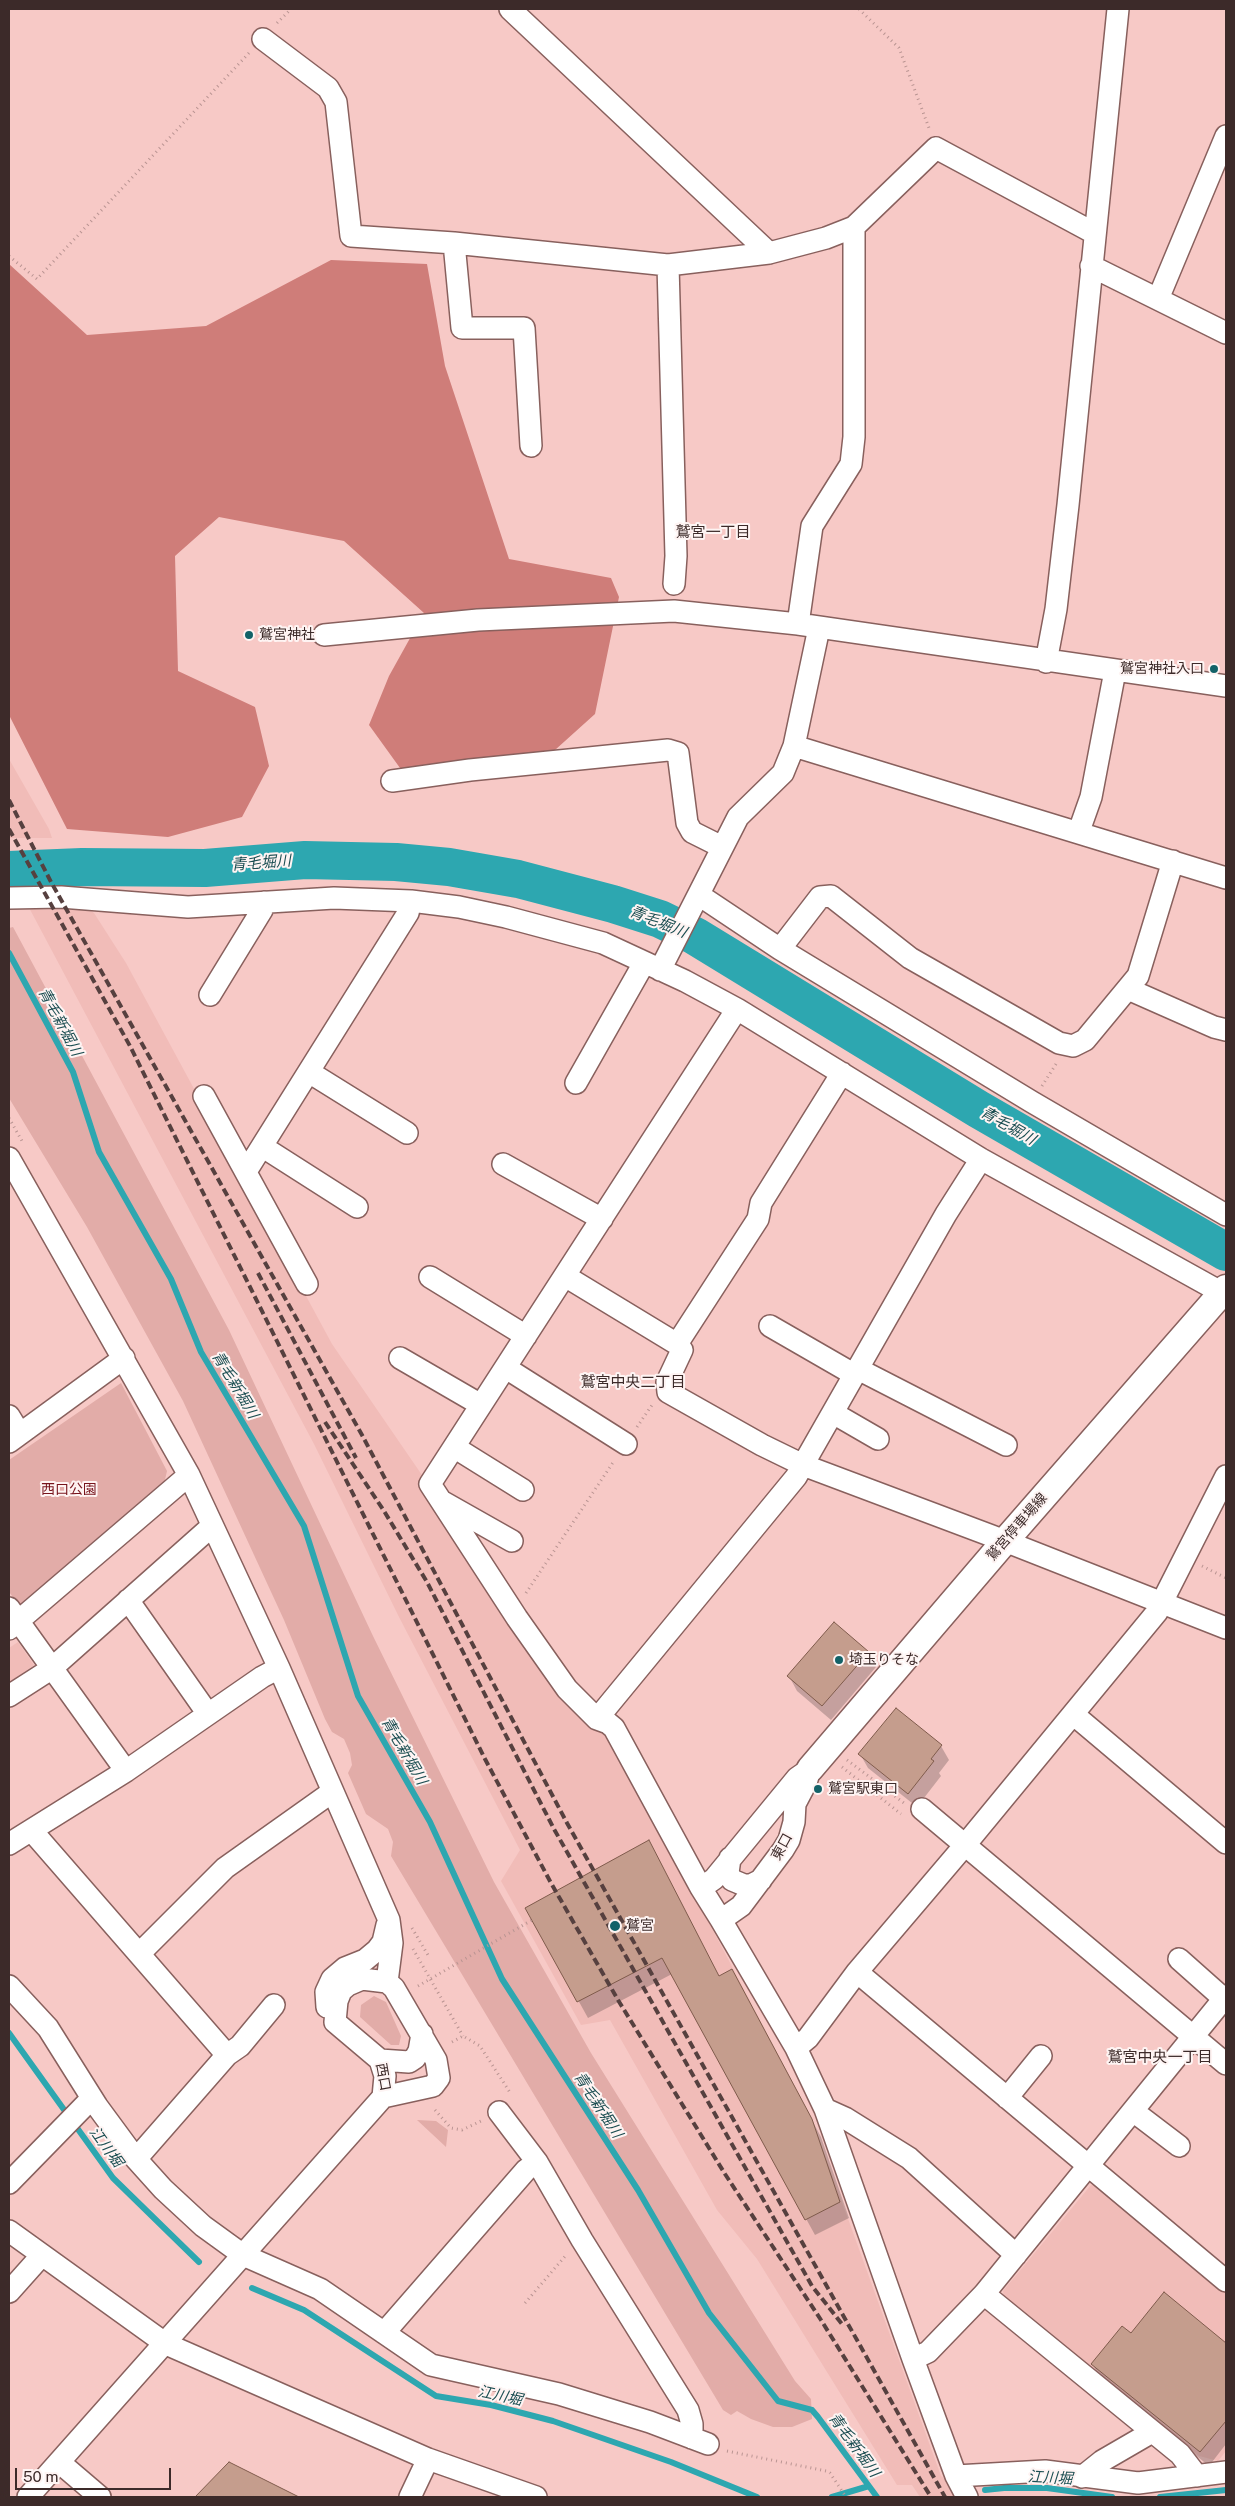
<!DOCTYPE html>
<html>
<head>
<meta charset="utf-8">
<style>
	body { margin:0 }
	#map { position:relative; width:1235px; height:2506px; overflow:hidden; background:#f7c9c6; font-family:"Public Sans",sans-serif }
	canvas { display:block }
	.frame { position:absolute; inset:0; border:10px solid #3c2a29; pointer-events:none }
	.scale { position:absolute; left:15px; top:2468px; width:156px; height:22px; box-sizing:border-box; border:2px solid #3c2a29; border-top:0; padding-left:6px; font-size:15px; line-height:18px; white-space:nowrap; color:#3c2a29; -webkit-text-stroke:4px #fef4f3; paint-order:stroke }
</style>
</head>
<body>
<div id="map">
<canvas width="1235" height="2506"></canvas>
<div class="frame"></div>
<div class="scale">50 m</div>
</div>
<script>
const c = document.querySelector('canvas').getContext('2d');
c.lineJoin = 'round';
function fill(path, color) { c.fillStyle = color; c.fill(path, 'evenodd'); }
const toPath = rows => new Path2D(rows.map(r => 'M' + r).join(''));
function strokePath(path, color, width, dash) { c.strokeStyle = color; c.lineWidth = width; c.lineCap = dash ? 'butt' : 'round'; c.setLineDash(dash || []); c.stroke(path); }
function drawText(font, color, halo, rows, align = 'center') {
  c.font = font + ' "Public Sans","Noto Sans JP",sans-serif'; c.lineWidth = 4; c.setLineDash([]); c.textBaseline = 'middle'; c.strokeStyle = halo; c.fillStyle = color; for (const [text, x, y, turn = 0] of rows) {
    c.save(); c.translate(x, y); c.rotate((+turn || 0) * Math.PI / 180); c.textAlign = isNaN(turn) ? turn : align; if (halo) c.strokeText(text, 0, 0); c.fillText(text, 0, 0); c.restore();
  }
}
fill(toPath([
	[9,759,49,829,52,838,9,838],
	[68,878,81,887,75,892,21,890,17,884,21,880],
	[26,902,84,906,94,913,126,963,332,1344,424,1478,611,1736,812,2119,941,2476,953,2485,961,2497,920,2497,912,2485,897,2485,757,2259,717,2210,610,2020,581,2025,501,1881,520,1850,399,1617,314,1444],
	[18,1642,34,1665,9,1683,9,1648],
	[1091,2185,1098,2185,1226,2291,1226,2451,1218,2461,1199,2456,1005,2303,1003,2291]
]), '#f1bcb8');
fill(toPath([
	[13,927,229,1330,373,1636,494,1882,591,2053,795,2381,811,2399,812,2419,792,2427,773,2427,751,2419,737,2411,731,2415,723,2410,391,1856,393,1842,388,1829,366,1814,348,1773,352,1765,350,1753,344,1739,332,1732,325,1719,284,1620,183,1401,87,1227,9,1098,9,928],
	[121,1383,167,1471,164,1484,24,1611,9,1592,9,1460],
	[374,1996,386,2002,401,2036,399,2045,391,2045,360,2017,361,2005],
	[417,2120,436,2121,448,2130,446,2147]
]), '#e2aca8');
fill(toPath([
	[331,260,427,264,445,366,509,559,611,578,619,597,595,714,535,768,413,786,369,725,389,676,424,613,344,541,219,517,175,556,178,671,255,707,269,766,242,817,168,837,67,829,9,715,9,264,87,335,206,326]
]), '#cf7d79');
fill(toPath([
	[868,1653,876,1667,831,1720,797,1691,789,1676],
	[896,1710,941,1746,949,1760,939,1773,941,1776,917,1807,868,1768,860,1754],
	[527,1908,719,1977,741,1987,821,2137,849,2218,815,2235,672,1974,588,2018],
	[1164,2294,1226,2344,1226,2444,1209,2466,1101,2379,1093,2365,1131,2335],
	[229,2463,297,2497,196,2497]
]), '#0003');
strokePath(toPath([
	[9,953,73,1072,99,1152,171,1279,201,1352,304,1526,358,1696,430,1822,502,1979,638,2190,709,2313,778,2401,812,2410,818,2417,877,2497],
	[9,2033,113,2178,199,2262],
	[252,2288,304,2310,436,2396,491,2405,553,2421,671,2462,757,2497],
	[985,2490,1004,2488,1047,2488,1112,2497],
	[832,2497,869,2486],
	[1160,2497,1226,2490]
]), '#2da7b0', 6);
strokePath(toPath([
	[9,870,82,867,205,868,305,860,396,862,449,867,518,879,613,904,660,919,695,936,978,1109,1226,1252]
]), '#2da7b0', 38);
const building = toPath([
	[834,1622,869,1652,822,1706,787,1676,834,1622],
	[896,1708,942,1745,931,1759,934,1761,908,1794,858,1754,896,1708],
	[649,1840,719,1976,732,1969,812,2119,840,2202,805,2220,662,1958,577,2002,525,1908,649,1840],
	[1164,2292,1226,2343,1226,2421,1200,2452,1091,2364,1122,2326,1131,2333,1164,2292],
	[229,2462,299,2497,195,2497,229,2462]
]);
fill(building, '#c59d8d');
strokePath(building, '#7f5b4c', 1);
const minor = toPath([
	[510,9,769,253],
	[263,39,328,88,336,102,351,236,454,243,668,265,769,253,826,238,854,227,936,148,1094,233],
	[454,243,462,328,524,328,531,446],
	[668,265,676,556,674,584],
	[1091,266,1226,333],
	[1158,299,1226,136],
	[798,624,812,526,851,464,854,437,854,227],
	[324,635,478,620,674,611,798,624,1226,686],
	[1046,662,1056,609,1068,505,1118,9],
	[794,746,1226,878],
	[392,781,470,770,668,750,678,753,687,823,692,832,722,847],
	[1079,831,1091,797,1115,671],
	[699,895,780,949,1032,1102,1226,1215],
	[9,898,61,897,188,907,334,898,411,901,459,907,506,917,603,943,685,981,737,1009,981,1159,1226,1295],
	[780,949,820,897,831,896,910,958,1059,1043,1073,1046,1085,1040,1138,976,1173,861],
	[660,970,738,817,783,773,794,746,819,628],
	[1128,989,1214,1027,1226,1030],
	[210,995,262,910,264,902],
	[309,1072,407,1133],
	[576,1083,644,963],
	[204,1096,307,1284],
	[263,1147,357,1207],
	[9,1158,189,1475,279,1668,389,1920,392,1943,387,1982],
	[503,1164,602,1219],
	[247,1170,408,913,411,901],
	[565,1276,677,1344,682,1350,667,1382,668,1392,762,1445,803,1465,992,1536,1226,1628],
	[430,1277,526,1336],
	[770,1326,855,1375],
	[677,1344,758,1219,761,1203,842,1073],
	[400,1358,481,1405],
	[506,1368,626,1444],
	[858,1369,1006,1445],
	[833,1413,878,1439],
	[9,1416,20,1434],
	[9,1442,124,1358],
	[454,1447,523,1490],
	[443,1502,512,1541],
	[128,1600,208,1714],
	[9,1608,126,1771],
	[9,1629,189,1475],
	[9,1696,51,1669,212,1526],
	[1073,1714,1226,1843],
	[597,1719,796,1477,946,1214,981,1159],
	[810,1769,806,1783,795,1804,794,1822,789,1840,783,1850,741,1906,721,1920,701,1888,714,1879,797,1778,810,1769],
	[922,1809,1226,2064],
	[32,1831,227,2055],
	[9,1844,126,1771,262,1677,279,1668],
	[730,1858,728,1873,732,1880,744,1885,751,1885,761,1880],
	[701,1888,614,1728,608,1723,597,1719,567,1689,517,1618,430,1484,737,1009],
	[721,1920,796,2048,825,2109,913,2359,956,2476,967,2497],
	[139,1954,225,1868,332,1792],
	[1179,1959,1224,1999],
	[857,1972,1226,2281],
	[362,1979,387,1982,394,1988,436,2060,439,2078,433,2086,383,2097,385,2076,380,2060,335,2022,337,2001,341,1991,348,1985,362,1979],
	[9,1986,48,2028,97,2106,136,2159,163,2189,203,2226,243,2255,320,2289,431,2365,559,2394,650,2422,708,2444],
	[327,2007,326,1992,332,1979,345,1968,365,1960,377,1950,383,1942,387,1925],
	[796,2048,808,2038,857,1972,965,1845,1157,1612,1226,1476],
	[380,2060,409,2062,415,2058,419,2051,422,2034],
	[1007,2098,1041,2056],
	[825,2109,845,2118,909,2158,1016,2255],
	[1133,2111,1179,2146],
	[499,2112,537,2162,582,2240,688,2410,692,2424,692,2438],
	[136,2159,227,2055,240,2046,274,2005],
	[9,2183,92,2098],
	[9,2231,166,2344,428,2459,536,2497],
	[9,2292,42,2255],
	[984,2294,1180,2454,1197,2476],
	[384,2333,526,2170,537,2162],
	[913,2359,928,2352,984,2294,1226,1996],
	[59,2462,100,2497],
	[956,2476,1045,2471,1138,2483,1226,2472],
	[1082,2477,1102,2461,1152,2432],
	[28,2497,383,2097],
	[410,2497,428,2459]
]);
const major = toPath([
	[810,1769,1005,1541,1226,1288]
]);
strokePath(minor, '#88605d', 24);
strokePath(major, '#88605d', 29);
strokePath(toPath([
	[859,9,899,48,929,128],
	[277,23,291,9],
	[9,256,37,279,249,53],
	[1042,1086,1056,1064],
	[9,1118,22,1141],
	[637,1427,652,1405],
	[1202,1566,1226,1578],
	[526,1593,614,1461],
	[847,1760,904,1803],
	[842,1767,901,1814],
	[412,1928,428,1955],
	[413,1949,463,2036],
	[418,1986,532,1920],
	[452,2042,463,2036,480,2046,511,2094],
	[435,2110,451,2128,462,2130,481,2121],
	[525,2303,567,2254],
	[727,2451,826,2471,830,2473,846,2497]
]), '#b99492', 3, [1, 4]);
strokePath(minor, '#fff', 21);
strokePath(major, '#fff', 26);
strokePath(toPath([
	[9,800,51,882,362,1435,567,1823,945,2497],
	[9,829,130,1046,485,1759,551,1883,618,2000,725,2174,821,2320,931,2497],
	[258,1273,356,1458],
	[325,1422,384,1511,427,1582,554,1829,812,2286,842,2324]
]), '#56403f', 4, [8, 4]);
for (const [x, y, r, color] of [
	[249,635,5,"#136268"],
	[1214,669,5,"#136268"],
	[839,1660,5,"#136268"],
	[818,1789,5,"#136268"],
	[615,1926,6,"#136268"]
]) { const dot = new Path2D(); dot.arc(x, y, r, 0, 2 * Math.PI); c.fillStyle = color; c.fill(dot); strokePath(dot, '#fef4f3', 2); }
drawText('14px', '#3c2a29', '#fef4f3', [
	["鷲宮神社",259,635],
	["鷲宮神社入口",1204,669,"right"],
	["埼玉りそな",849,1660],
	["鷲宮駅東口",828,1789],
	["鷲宮",626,1926]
], 'left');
drawText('14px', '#77141c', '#fef4f3', [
	["西口公園",69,1490]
]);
drawText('14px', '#3c2a29', '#fef4f3', [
	["鷲宮停車場線",1017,1527,-49],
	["東口",782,1847,-61],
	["西口",383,2077,80]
]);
drawText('15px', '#3c2a29', '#fef4f3', [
	["鷲宮一丁目",713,532],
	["鷲宮中央二丁目",633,1382],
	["鷲宮中央一丁目",1160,2057]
]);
drawText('italic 15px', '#1c4e52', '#fef4f3', [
	["青毛堀川",261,863,-4],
	["青毛堀川",658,922,22],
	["青毛新堀川",60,1022,62],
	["青毛堀川",1008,1126,30],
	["青毛新堀川",235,1385,59],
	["青毛新堀川",404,1751,60],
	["青毛新堀川",598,2105,57],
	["江川堀",106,2147,54],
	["江川堀",500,2396,12],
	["青毛新堀川",854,2445,54],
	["江川堀",1050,2478,3]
]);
</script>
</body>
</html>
